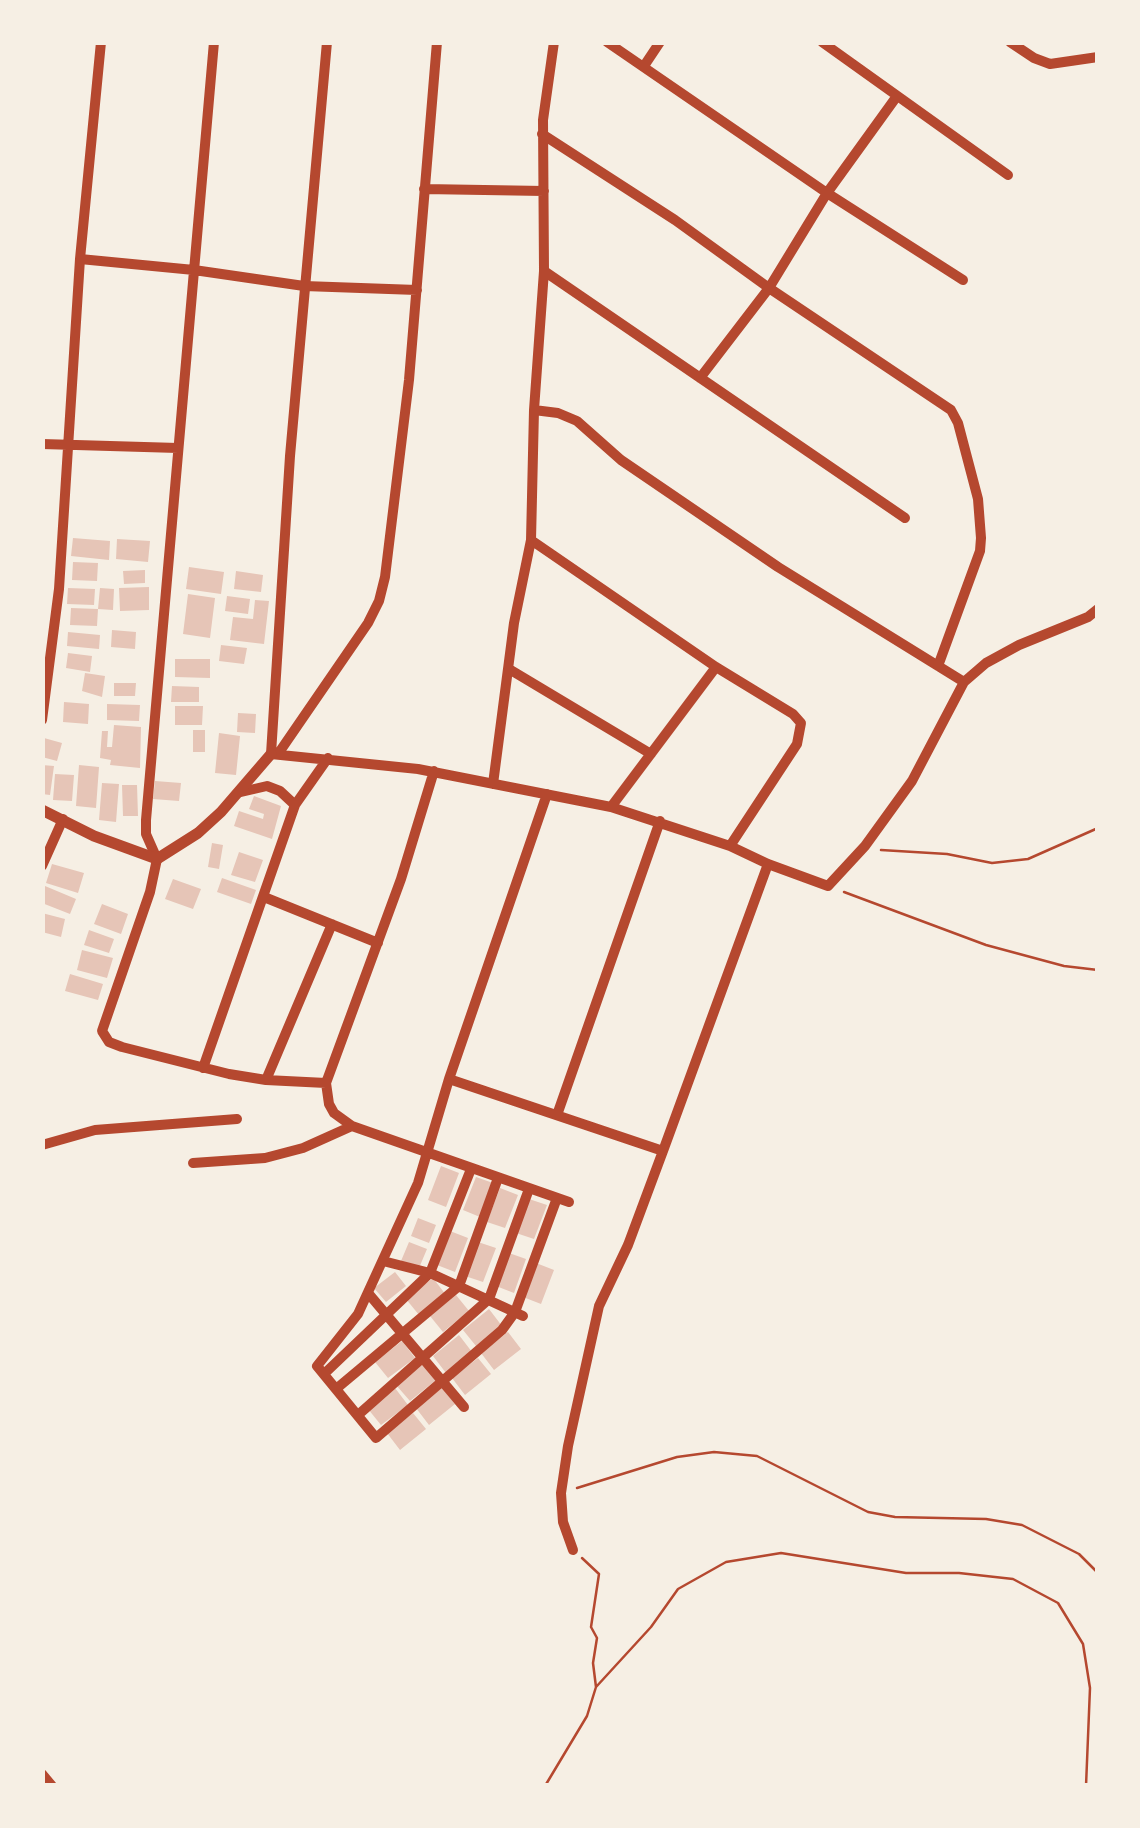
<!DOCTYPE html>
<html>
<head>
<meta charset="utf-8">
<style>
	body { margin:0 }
	#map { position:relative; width:1140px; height:1828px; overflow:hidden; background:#f6efe4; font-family:Commissioner,sans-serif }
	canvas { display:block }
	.frame { position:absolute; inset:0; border:45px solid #f6efe4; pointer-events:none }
</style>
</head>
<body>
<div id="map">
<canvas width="1140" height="1828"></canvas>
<div class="frame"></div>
</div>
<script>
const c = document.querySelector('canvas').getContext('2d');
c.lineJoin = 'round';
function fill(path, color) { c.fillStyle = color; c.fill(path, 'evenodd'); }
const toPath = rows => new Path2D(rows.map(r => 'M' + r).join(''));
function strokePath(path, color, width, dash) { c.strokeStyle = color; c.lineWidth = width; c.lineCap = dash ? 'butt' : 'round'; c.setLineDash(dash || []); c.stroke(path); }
fill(toPath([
	[73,538,110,541,109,560,71,556],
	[117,539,150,541,148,562,116,559],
	[73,562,98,563,97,581,72,580],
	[189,567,224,572,221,594,186,589],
	[145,570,145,583,124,584,123,571],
	[236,571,263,575,261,592,234,589],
	[149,587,149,610,120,611,119,588],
	[68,588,95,589,94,605,67,604],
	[100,588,114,589,113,610,98,609],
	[188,594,215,598,210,638,183,634],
	[227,596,250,599,248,614,225,611],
	[255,600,269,601,264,644,230,640,233,617,253,619],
	[71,608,98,609,97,626,70,625],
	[112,630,136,632,135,649,111,647],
	[68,632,100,635,99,649,67,646],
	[221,645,247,648,244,664,219,661],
	[68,653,92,656,90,672,66,668],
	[175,659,210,659,210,678,175,677],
	[85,673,105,676,102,697,82,691],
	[114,683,136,683,135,696,114,696],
	[172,686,199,687,199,702,171,702],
	[64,702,89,704,88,724,63,722],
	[107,704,140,705,139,721,107,720],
	[175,706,203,706,202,725,175,725],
	[238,713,256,714,255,733,237,732],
	[114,725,141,727,140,768,110,765,111,760,100,758,102,731,108,731,107,747,112,747],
	[193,730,205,730,205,752,193,752],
	[219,733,240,736,236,775,215,773],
	[44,738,62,743,57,761,42,757],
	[42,765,54,766,50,795,42,794],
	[79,765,99,767,96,808,76,806],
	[55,774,74,775,72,801,53,800],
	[155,781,181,783,179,801,153,799],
	[102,783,119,784,116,822,99,820],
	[122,785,137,785,138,816,123,816],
	[254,796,281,806,272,839,234,826,239,811,263,819,264,814,249,809],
	[212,843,223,845,219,869,208,867],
	[239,852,263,860,255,882,231,875],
	[52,864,84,873,78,893,46,883],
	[222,878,256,890,251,904,217,892],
	[173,879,201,889,193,909,165,899],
	[45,886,76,899,70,914,42,903],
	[102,904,128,914,121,934,94,924],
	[42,913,65,919,61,937,42,932],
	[89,930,114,939,109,953,84,945],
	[82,950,113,958,107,978,77,970],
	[70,974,103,984,98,1000,65,991],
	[441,1166,459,1173,446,1207,428,1200],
	[476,1177,493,1183,480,1217,463,1210],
	[500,1188,518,1195,505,1228,487,1222],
	[529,1199,547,1205,534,1239,516,1233],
	[418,1218,436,1225,429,1243,411,1236],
	[450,1231,468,1238,455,1272,437,1265],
	[409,1242,427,1249,419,1268,401,1261],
	[478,1242,496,1248,483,1282,465,1276],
	[509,1253,526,1259,514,1293,496,1286],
	[536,1263,554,1270,541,1304,523,1297],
	[395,1272,406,1286,386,1302,374,1288],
	[433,1278,446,1295,419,1315,406,1299],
	[456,1295,469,1311,443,1332,430,1316],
	[489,1309,502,1326,476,1346,463,1330],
	[508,1332,521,1349,494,1370,481,1353],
	[459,1335,472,1352,446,1373,433,1356],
	[402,1341,415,1358,388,1378,375,1362],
	[478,1358,491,1374,465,1395,452,1378],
	[423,1364,436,1380,410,1401,396,1385],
	[395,1388,408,1405,381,1425,368,1409],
	[442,1388,455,1404,429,1425,416,1408],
	[413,1413,426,1429,400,1450,387,1433]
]), '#e6c5b7');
strokePath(toPath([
	[881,850,947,854,992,863,1028,859,1098,828],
	[844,892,986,945,1064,966,1098,970],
	[577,1488,677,1457,714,1452,757,1456,868,1512,895,1517,986,1519,1022,1525,1079,1554,1098,1573],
	[596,1687,651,1627,678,1589,726,1562,781,1553,906,1573,959,1573,1013,1579,1058,1603,1083,1644,1090,1688,1086,1786],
	[545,1786,587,1716,596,1687,593,1663,597,1638,591,1627,599,1574,582,1558]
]), '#b5482f', 2.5);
strokePath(toPath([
	[214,42,146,820,146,834,157,859,150,892,102,1031,109,1042,122,1047,229,1074,266,1080,326,1083],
	[327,42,290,456,271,754,418,769,611,807,730,846,768,864,828,886,865,846,912,781,964,682,986,663,1019,645,1088,617,1098,609],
	[607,42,827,193,963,280],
	[822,42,1008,175],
	[1010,42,1034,58,1050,64,1098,57],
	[644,66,660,42],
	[542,134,675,220,769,288,951,410,958,423,978,499,981,538,980,551,938,666],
	[424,189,544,191],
	[80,259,194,270,304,286,417,290],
	[544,271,905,518],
	[700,378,769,288,827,193,897,96],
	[534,410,558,413,577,421,621,460,778,567,964,682],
	[42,444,178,448],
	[531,540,716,667,793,714,801,723,797,744,730,846],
	[509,669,651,754],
	[42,720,59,589,80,259,101,42],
	[278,754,368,623,379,601,385,577,409,380,437,42],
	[434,771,401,879,326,1083,329,1104,334,1113,352,1126,569,1202],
	[493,784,514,623,531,540,534,410,544,271,543,120,554,42],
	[241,792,267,786,280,791,295,805],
	[547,794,449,1079,418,1183,358,1314,317,1366,376,1438,502,1330,515,1312,557,1198],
	[611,807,716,667],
	[42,866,63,819],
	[264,897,378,943],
	[203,1068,295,805,328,758],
	[449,1079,663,1151,768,864],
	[266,1080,332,924],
	[557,1115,660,821],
	[42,1145,95,1130,237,1119],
	[193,1163,265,1158,303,1148,352,1126],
	[383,1261,430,1273,523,1316],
	[368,1293,464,1407],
	[324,1374,430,1273,471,1169],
	[336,1389,459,1286,498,1178],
	[358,1415,489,1299,529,1189],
	[573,1550,563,1522,561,1493,568,1446,599,1306,628,1245,663,1151],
	[42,1774,52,1786]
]), '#b5482f', 10);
strokePath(toPath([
	[42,810,94,836,157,859,198,833,221,812,271,754]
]), '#b5482f', 11);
</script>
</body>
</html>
